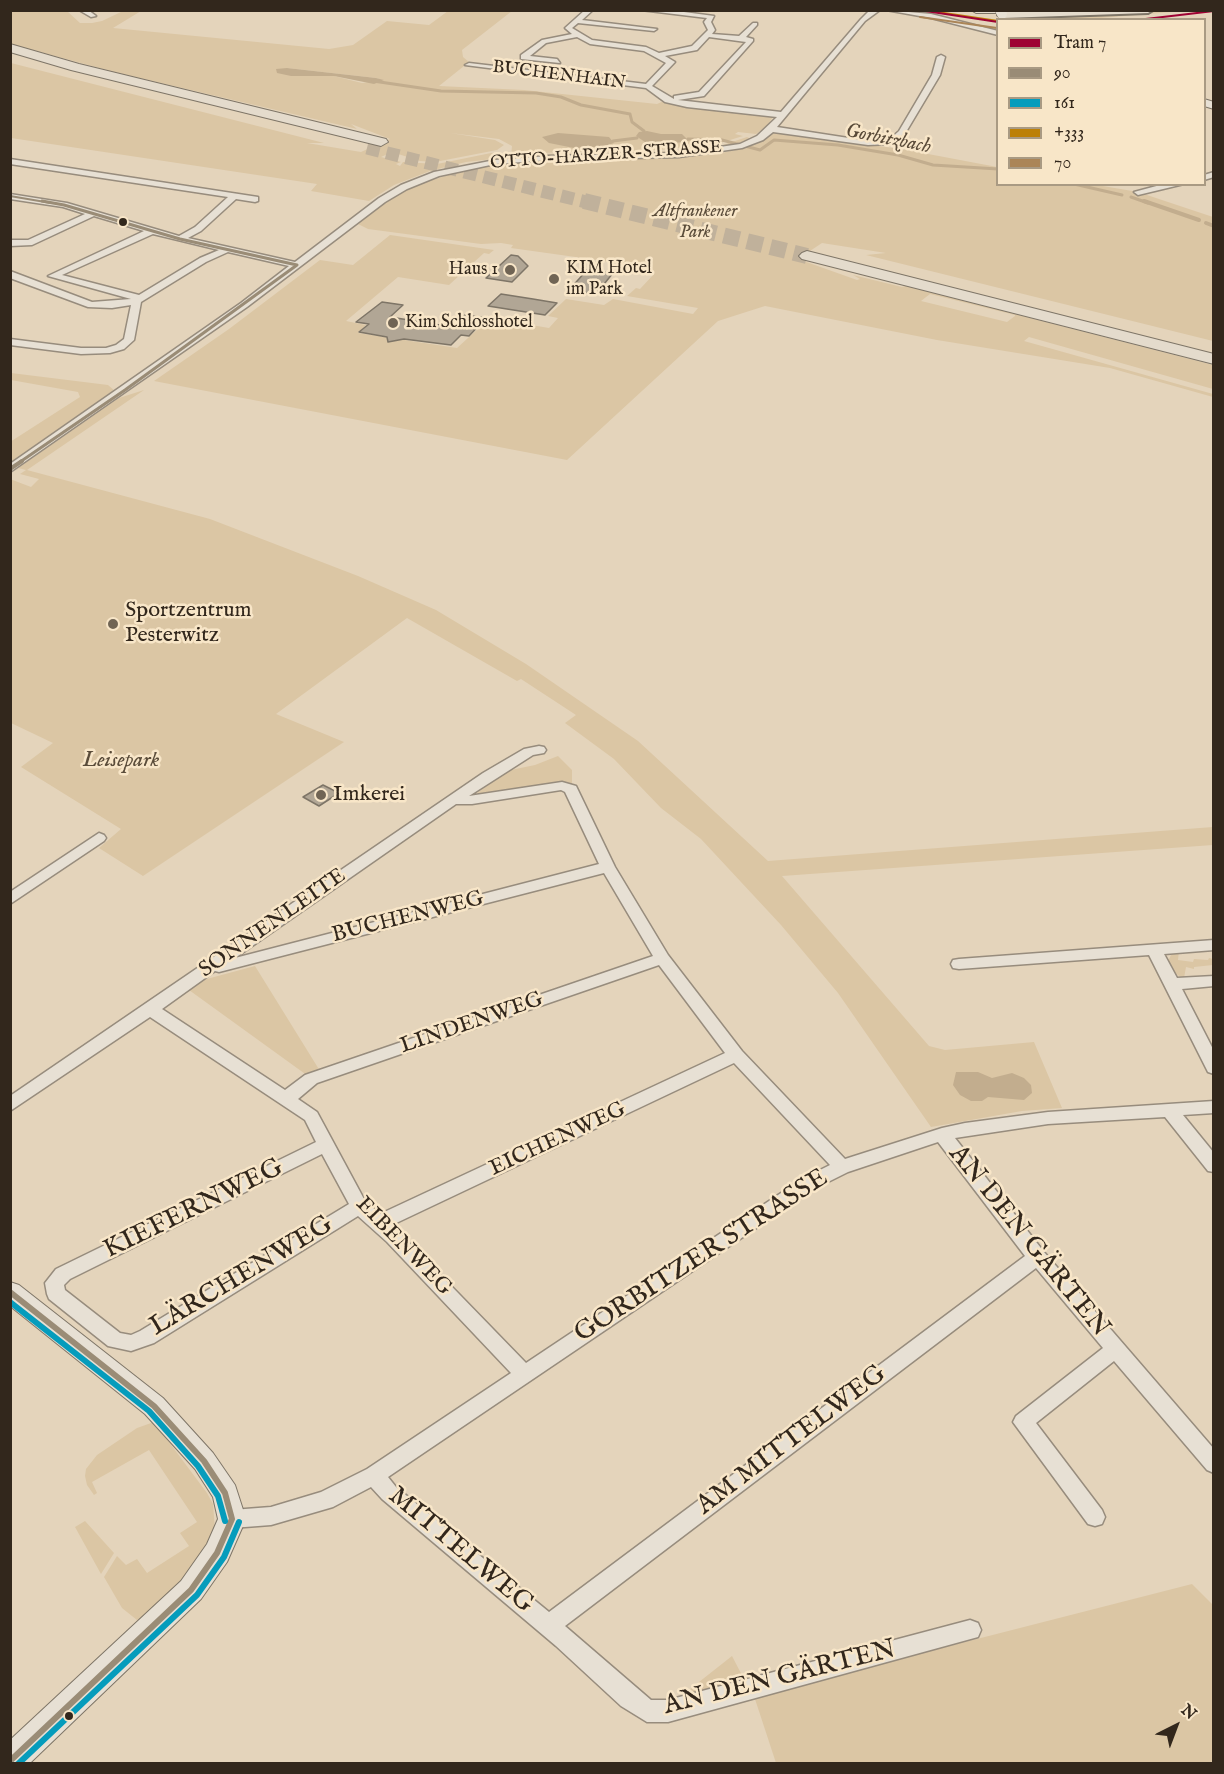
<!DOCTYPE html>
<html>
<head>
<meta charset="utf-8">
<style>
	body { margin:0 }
	#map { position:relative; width:1224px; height:1774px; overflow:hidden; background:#e4d4bb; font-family:"IM FELL English",serif }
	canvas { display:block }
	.frame { position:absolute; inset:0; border:12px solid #32271c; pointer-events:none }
	.legend { position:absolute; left:996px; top:18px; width:210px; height:168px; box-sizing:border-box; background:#f8e6c8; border:2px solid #a99a83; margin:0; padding:8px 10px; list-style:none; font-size:18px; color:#32271c }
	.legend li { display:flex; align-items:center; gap:12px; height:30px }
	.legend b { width:30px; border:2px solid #a99a83 }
	.north { position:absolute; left:1146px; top:1696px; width:60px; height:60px; -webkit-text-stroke:4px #f8e6c8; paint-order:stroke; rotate:42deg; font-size:16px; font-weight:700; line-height:24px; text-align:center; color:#32271c }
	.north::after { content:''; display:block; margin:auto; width:21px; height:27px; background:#32271c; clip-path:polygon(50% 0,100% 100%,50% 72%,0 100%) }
</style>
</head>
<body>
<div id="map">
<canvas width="1224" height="1774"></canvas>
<div class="frame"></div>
<ul class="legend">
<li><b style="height:8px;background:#9e0234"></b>Tram 7</li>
<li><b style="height:8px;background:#9a8c76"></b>90</li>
<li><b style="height:8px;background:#059cbc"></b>161</li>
<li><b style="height:8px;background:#bc8008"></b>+333</li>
<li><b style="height:8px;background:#ab8557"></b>70</li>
</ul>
<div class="north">N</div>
</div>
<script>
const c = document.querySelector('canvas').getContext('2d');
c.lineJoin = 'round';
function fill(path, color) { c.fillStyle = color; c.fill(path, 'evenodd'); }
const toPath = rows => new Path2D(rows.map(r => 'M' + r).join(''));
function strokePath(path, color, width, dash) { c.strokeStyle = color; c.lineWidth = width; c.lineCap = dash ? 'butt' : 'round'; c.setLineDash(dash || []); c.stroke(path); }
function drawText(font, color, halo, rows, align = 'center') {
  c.font = font + ' "IM FELL English",serif'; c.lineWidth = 5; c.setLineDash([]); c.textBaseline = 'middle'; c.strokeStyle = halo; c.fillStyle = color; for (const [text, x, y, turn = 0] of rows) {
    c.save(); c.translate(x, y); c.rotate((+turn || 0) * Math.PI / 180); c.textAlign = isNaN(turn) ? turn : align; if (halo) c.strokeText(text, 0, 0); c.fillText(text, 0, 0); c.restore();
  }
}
fill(toPath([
	[11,10,67,11,80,23,92,23,102,21,123,11,141,11,113,28,329,49,353,45,387,21,429,25,448,11,512,11,462,50,463,57,469,62,439,86,524,90,657,104,666,100,773,117,767,126,756,134,738,132,735,134,743,136,717,144,658,150,537,153,511,157,512,146,499,139,450,133,495,140,504,145,497,150,435,162,420,161,392,152,381,157,401,162,396,164,400,166,403,162,437,164,491,153,500,155,502,158,466,162,430,171,394,185,369,201,311,191,317,184,11,138,11,63,324,143,307,143,361,152,390,139,351,124,357,129,114,72,11,44],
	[287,68,376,78,383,80,362,83,334,76,291,76],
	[1184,11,1089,19,1024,19,1023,16],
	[781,132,907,150,997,167,998,184,1097,185,1138,192,1213,217,1213,341,866,255,886,253,822,243,798,259,857,280,860,279,853,275,902,287,906,286,1213,365,1213,389,1029,337,1024,341,1213,394,1213,397,1110,368,937,340,765,306,718,321,567,460,154,381,229,329,320,260,353,265,390,235,494,250,489,254,484,253,449,285,398,277,346,321,366,325,358,333,457,348,490,318,549,328,558,318,548,316,566,299,604,305,613,299,693,314,698,308,627,296,636,288,640,289,654,274,650,269,640,266,511,248,513,245,501,243,481,244,368,229,358,224,392,197,407,188,458,172,501,164,551,160,711,155,746,148,771,134],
	[930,294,1015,315,1015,316,1007,322,921,301],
	[747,137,751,139,723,148,679,153,521,158,536,154,682,151,720,146],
	[11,373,108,385,116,392,11,463,10,442,80,397,78,392,11,380],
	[144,390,27,470,210,519,358,576,436,610,526,664,638,741,768,861,1213,827,1213,845,782,876,929,1046,945,1050,1034,1042,1062,1108,1022,1111,931,1127,838,993,781,925,701,839,661,808,614,759,565,723,576,715,521,679,517,681,407,618,276,714,344,742,143,876,99,848,121,829,21,767,53,743,11,723,10,479,31,487,39,479,20,474,26,470,18,468,119,398],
	[558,756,572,770,572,786,561,783,549,784,481,796,476,794,506,771,535,765],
	[1179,951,1178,960,1193,962,1194,959,1208,960,1209,958,1213,959,1213,965,1194,967,1194,969,1186,967,1184,978,1179,976,1173,971,1168,961,1171,955],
	[255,966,320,1071,308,1076,189,990,203,980],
	[154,1422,207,1493,213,1504,215,1530,211,1541,184,1582,146,1617,137,1620,122,1608,104,1577,117,1556,126,1565,137,1559,147,1573,189,1546,180,1533,197,1522,149,1450,92,1482,97,1493,94,1495,87,1485,85,1476,86,1469,97,1455,137,1428],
	[85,1521,114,1553,101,1574,75,1527],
	[1192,1584,1213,1605,1213,1763,776,1763,754,1696],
	[732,1656,746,1683,680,1697]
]), '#dbc6a4');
fill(toPath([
	[287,68,376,78,384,80,374,84,334,76,291,76,277,73,276,69],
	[647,131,661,134,682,134,689,141,662,145,648,144,636,136,639,132],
	[558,133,609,137,614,143,602,147,574,148,549,143,542,137],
	[956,1072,978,1072,992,1078,1012,1073,1024,1078,1031,1085,1032,1093,1024,1100,988,1097,982,1101,971,1101,960,1095,953,1085]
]), '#c2ad8e');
strokePath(toPath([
	[373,81,441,91,536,93,561,97,581,105,630,114,632,122,644,131],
	[688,139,722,140,760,150,774,140,838,145,898,155,933,165,998,169],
	[613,141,637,138],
	[1074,184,1122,195],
	[1131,197,1148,203]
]), '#c2ad8e', 3);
strokePath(toPath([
	[1144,201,1199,220],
	[1206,223,1214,226]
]), '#c2ad8e', 4);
const building = toPath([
	[511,255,518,256,528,266,512,282,486,278,511,255],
	[587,270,613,273,596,294,569,290,587,270],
	[501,294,533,299,557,303,545,315,488,306,501,294],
	[382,302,403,305,390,317,440,325,452,327,465,315,486,318,469,336,461,335,451,345,404,339,388,342,387,337,359,332,369,324,356,322,382,302],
	[323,785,339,793,319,806,303,797,323,785]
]);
fill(building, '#b1a695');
strokePath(building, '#7e7567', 1.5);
strokePath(toPath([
	[367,148,590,203]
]), '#c0b19b', 13, [13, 7]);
strokePath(toPath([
	[584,201,807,256]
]), '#c0b19b', 16, [16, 8]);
const street = toPath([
	[79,10,88,10,96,16,91,17,79,10],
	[585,10,593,10,582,20,657,29,654,31,578,23,572,28,592,40,646,47,659,53,692,46,708,30,704,22,707,18,641,10,669,10,714,16,711,22,715,30,712,34,739,36,753,23,757,23,757,25,746,37,753,39,753,41,704,96,678,100,781,112,861,19,870,10,880,10,865,21,777,127,868,141,889,140,899,131,932,75,937,57,941,55,945,57,940,75,906,132,891,144,868,145,773,132,763,140,742,148,679,157,549,160,495,164,439,176,407,189,385,202,247,307,10,472,10,464,241,303,289,266,228,252,206,262,141,302,134,340,124,349,110,353,81,354,10,345,10,339,81,348,106,348,116,345,124,339,131,305,112,308,88,307,10,278,10,271,92,302,131,299,48,276,144,231,94,216,32,245,10,246,10,240,28,240,85,214,63,207,10,199,10,194,67,203,179,236,195,227,228,197,10,164,10,159,258,197,258,201,255,202,236,199,201,231,188,238,295,262,379,198,401,185,434,172,495,160,549,156,679,153,740,144,757,136,777,117,687,107,665,102,646,88,465,65,469,63,646,84,666,63,644,51,590,44,577,37,546,43,530,56,557,59,560,63,521,59,521,55,542,40,572,34,565,28,585,10],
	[709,37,746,42,699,92,674,96,674,99,652,86,675,62,665,56,697,50,709,37],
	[153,234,219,250,200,258,139,295,62,275,153,234],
	[886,10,931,14,998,31,998,35,931,18,886,10],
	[1214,172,1214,177,1204,180,1204,175,1214,172],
	[1164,184,1184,184,1138,195,1134,192,1164,184],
	[539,746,544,747,546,750,544,753,533,755,469,796,562,782,576,786,615,867,668,955,742,1051,845,1159,942,1128,965,1123,1048,1112,1214,1101,1214,1113,1183,1115,1214,1153,1214,1172,1208,1171,1165,1117,1048,1124,955,1138,1044,1252,1214,1449,1214,1473,1207,1470,1114,1361,1036,1423,1102,1510,1105,1517,1102,1524,1095,1526,1088,1524,1013,1422,1016,1416,1103,1348,1036,1268,565,1626,651,1700,668,1700,970,1620,978,1623,981,1630,978,1637,668,1722,647,1722,621,1706,556,1646,382,1499,371,1487,333,1507,271,1525,232,1528,225,1526,222,1519,225,1512,232,1510,271,1507,321,1492,367,1469,511,1373,387,1242,358,1216,154,1343,131,1351,108,1346,49,1299,47,1294,45,1283,56,1269,316,1142,305,1120,150,1017,10,1111,10,1096,483,773,524,749,539,746],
	[561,790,565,792,599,864,235,958,456,804,472,804,561,790],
	[604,873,653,956,305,1075,285,1090,162,1009,215,971,219,972,604,873],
	[659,965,725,1053,380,1214,365,1201,317,1112,298,1099,317,1083,659,965],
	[734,1063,830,1165,802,1179,526,1363,392,1225,734,1063],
	[938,1142,1025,1256,549,1612,396,1487,388,1477,814,1189,848,1172,938,1142],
	[322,1154,349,1204,140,1331,131,1335,120,1333,65,1290,64,1285,70,1279,322,1154],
	[99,833,104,835,106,838,104,841,10,904,10,892,99,833],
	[1214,940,1214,950,1164,954,1177,978,1214,976,1214,986,1182,989,1214,1051,1214,1074,1208,1072,1206,1068,1149,955,959,969,953,968,951,964,953,960,959,959,1214,940]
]);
const secondary = toPath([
	[1204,99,1214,102,1214,109,1204,106,1204,99],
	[10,1282,19,1285,163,1398,213,1453,235,1485,246,1519,227,1562,201,1599,29,1764,10,1764,10,1740,181,1581,207,1544,218,1519,213,1497,195,1469,145,1414,10,1306,10,1282]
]);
const primary = toPath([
	[1045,10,1153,10,1148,13,1003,18,998,15,1003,12,1045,10]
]);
const highway = toPath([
	[971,10,1044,10,1039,13,976,13,971,10],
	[10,44,79,64,386,139,388,142,381,146,71,70,10,52,10,44],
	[807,251,1214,354,1214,364,802,259,799,256,802,253,807,251]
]);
strokePath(street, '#978c7d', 3);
strokePath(secondary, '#7e7567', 2);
strokePath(primary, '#7e7567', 4);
strokePath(highway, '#7e7567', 2);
fill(street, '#e7e0d4');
fill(secondary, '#e7e0d4');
fill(primary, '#e4dbcc');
fill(highway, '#e4dbcc');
const secondaryBridge = toPath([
	[1000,10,1002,14]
]);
strokePath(secondaryBridge, '#7e7567', 11, []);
strokePath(secondaryBridge, '#e7e0d4', 10);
strokePath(toPath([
	[10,196,51,203]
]), '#9a8c76', 2);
strokePath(toPath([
	[42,201,64,205,180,239,297,265],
	[20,462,125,390,297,265]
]), '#9a8c76', 3);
strokePath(toPath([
	[10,469,22,461]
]), '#9a8c76', 4);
strokePath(toPath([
	[10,1292,154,1406,204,1461,225,1493,232,1519,217,1553,191,1590,10,1761]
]), '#9a8c76', 6);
strokePath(toPath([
	[10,1302,149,1411,198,1466,218,1496,225,1521],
	[18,1764,197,1595,224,1557,239,1522]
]), '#059cbc', 6);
strokePath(toPath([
	[924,10,998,21]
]), '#bc8008', 2);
strokePath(toPath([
	[920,17,997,28]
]), '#ab8557', 2);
strokePath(toPath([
	[919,10,998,22],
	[1137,20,1214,11]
]), '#9e0234', 2);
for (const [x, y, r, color] of [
	[123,222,5,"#32271c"],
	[510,270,6,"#706454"],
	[554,279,6,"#706454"],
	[393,323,6,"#706454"],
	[113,624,6,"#706454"],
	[321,795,6,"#706454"],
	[69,1716,5,"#32271c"]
]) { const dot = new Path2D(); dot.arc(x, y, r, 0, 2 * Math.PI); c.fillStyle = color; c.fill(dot); strokePath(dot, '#f8e6c8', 2); }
drawText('18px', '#32271c', '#f8e6c8', [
	["BUCHENHAIN",559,76,7],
	["OTTO-HARZER-STRASSE",606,156,-4]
]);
drawText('italic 18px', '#5a4c3a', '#f8e6c8', [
	["Altfrankener",695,212],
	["Park",695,233]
]);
drawText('18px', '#32271c', '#f8e6c8', [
	["KIM Hotel",566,269],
	["im Park",566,290],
	["Haus 1",498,270,"right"],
	["Kim Schlosshotel",405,323]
], 'left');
drawText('italic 20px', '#594a38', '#f8e6c8', [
	["Gorbitzbach",888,140,11]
]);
drawText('22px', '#32271c', '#f8e6c8', [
	["Sportzentrum",125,611],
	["Pesterwitz",125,636],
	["Imkerei",333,795]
], 'left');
drawText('italic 22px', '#5a4c3a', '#f8e6c8', [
	["Leisepark",121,761]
]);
drawText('22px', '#32271c', '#f8e6c8', [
	["BUCHENWEG",408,918,-14],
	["SONNENLEITE",273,924,-35],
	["LINDENWEG",472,1024,-19],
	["EICHENWEG",558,1140,-25],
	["EIBENWEG",403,1247,46]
]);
drawText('27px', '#32271c', '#f8e6c8', [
	["KIEFERNWEG",194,1210,-26],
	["AN DEN GÄRTEN",1028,1242,51],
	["GORBITZER STRASSE",702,1257,-33],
	["LÄRCHENWEG",242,1277,-31],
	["AM MITTELWEG",792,1441,-37],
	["MITTELWEG",460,1551,40],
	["AN DEN GÄRTEN",780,1679,-14]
]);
</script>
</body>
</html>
